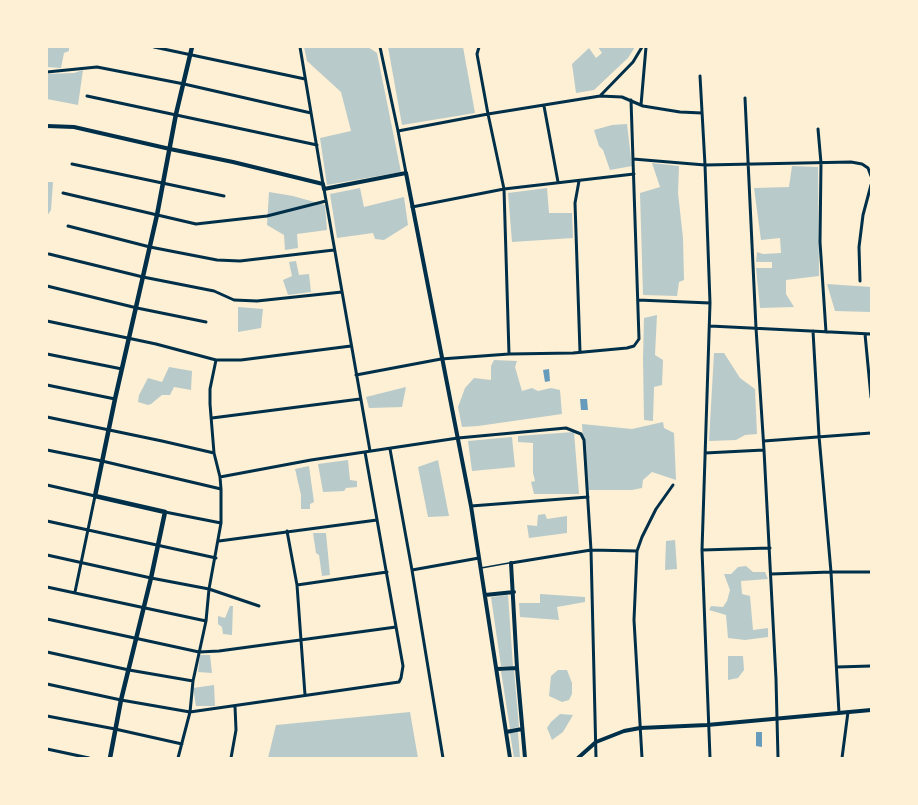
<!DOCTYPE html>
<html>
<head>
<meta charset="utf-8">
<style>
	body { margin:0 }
	#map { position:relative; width:918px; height:805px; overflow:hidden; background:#fdf0d5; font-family:Barlow,sans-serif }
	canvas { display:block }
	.frame { position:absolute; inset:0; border:48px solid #fdf0d5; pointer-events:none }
</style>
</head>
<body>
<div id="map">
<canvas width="918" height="805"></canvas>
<div class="frame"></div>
</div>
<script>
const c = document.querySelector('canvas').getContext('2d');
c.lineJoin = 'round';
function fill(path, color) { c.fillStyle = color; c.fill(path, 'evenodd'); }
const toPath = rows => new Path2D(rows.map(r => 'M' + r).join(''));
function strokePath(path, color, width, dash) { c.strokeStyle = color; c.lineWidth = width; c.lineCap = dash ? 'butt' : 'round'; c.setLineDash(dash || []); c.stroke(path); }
fill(toPath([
	[47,47,69,47,69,51,64,53,61,68,47,67],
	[304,47,368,47,377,53,401,172,327,185,320,138,351,131,341,92,307,61],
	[388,47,463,47,475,113,402,125],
	[598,47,635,47,628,58,594,90,576,93,572,64,589,48,596,58,602,53],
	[83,70,78,105,47,99,47,74,74,73],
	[627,124,632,166,610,170,603,150,599,146,594,130,612,125],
	[652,163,679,166,678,193,683,238,684,280,679,282,677,296,643,295,640,193,660,187],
	[792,166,818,167,819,276,786,280,786,294,794,307,760,308,756,268,772,268,772,262,756,262,757,252,763,254,781,253,780,238,761,240,754,188,789,187],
	[47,182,53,182,51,210,47,216],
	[360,188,364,207,404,197,408,225,384,240,375,239,373,233,337,238,330,194],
	[547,188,549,213,572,213,573,238,512,242,508,193],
	[269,192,293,196,325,205,327,230,297,234,298,248,285,250,284,235,267,225],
	[296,261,299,275,309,274,311,292,288,295,283,280,292,276,289,262],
	[827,284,871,287,871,312,835,311],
	[238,307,263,309,261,328,238,332],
	[657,315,655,355,663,360,662,385,654,387,653,421,644,420,643,359,644,318],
	[714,353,724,353,740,378,755,389,757,434,745,435,736,440,709,441],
	[494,360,517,361,515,367,522,391,532,388,538,391,551,388,560,390,562,414,478,426,462,427,458,407,465,388,474,378,491,380,491,366],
	[169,367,192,371,191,390,174,387,170,395,162,395,151,404,148,405,138,402,139,395,148,378,162,382],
	[406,387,402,407,369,408,366,397],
	[663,422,664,428,674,433,676,480,652,472,643,480,642,488,632,490,586,490,582,424,632,429],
	[574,432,579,494,534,494,531,482,535,481,533,473,533,443,518,442,518,436],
	[512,437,515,467,472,471,468,441],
	[348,460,350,480,357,481,357,487,346,488,344,491,323,492,318,464],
	[438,460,449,516,428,517,418,467],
	[309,466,314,502,310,504,310,509,301,509,301,495,295,469],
	[545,514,547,519,567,516,567,533,529,538,527,525,537,526,538,515],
	[313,533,326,533,330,575,322,576,319,555,316,553],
	[675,540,677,569,665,570,666,541],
	[746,566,753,572,765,572,768,579,741,581,742,594,750,596,753,630,768,628,768,637,745,640,728,638,726,615,709,610,711,606,723,607,727,601,730,590,724,574,731,574,738,567],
	[540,594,585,597,585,602,557,607,559,620,520,617,519,603,540,603],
	[508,595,513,666,501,666,491,597],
	[230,606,233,606,232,635,223,634,222,627,218,624,218,616,225,618],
	[200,655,210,655,212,673,198,672],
	[728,656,743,656,744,670,738,678,728,680],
	[514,670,519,727,510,729,501,671],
	[558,670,567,670,572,683,572,694,569,700,562,702,549,696,551,676],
	[214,685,215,706,196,706,193,688],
	[410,712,418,758,268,758,276,725],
	[560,714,573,715,563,732,552,740,547,728,551,722],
	[518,732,520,758,514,758,510,733]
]), '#b9caca');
fill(toPath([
	[549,369,550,381,545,382,543,370],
	[580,399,587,399,588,410,581,410],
	[756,732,762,732,762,747,756,746]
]), '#669bbc');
strokePath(toPath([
	[481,568,509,563]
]), '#003049', 1.5);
strokePath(toPath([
	[154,47,305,79],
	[300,47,323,184],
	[380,47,398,131,406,173],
	[479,47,477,54,488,114,504,189,509,354],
	[47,72,97,67,184,84,311,113],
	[700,76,705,165,710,303,702,550,710,758],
	[87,96,317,145],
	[600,96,622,97,643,106,680,112,702,113],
	[745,98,756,328,764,450,776,679,778,758],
	[641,105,646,47],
	[544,106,558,182],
	[818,129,821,163,820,242,826,332],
	[398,131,488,114,600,96,633,62,642,47],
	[633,159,705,165,851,162,862,164,868,168,871,176],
	[72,164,224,196],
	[579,181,575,203,580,352],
	[324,189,370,451],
	[63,193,196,224,267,216,326,201],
	[412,207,504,189,634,174],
	[68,226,150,247,217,260,240,261,334,250],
	[49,254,143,277,214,291,234,300,257,301,342,292],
	[860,281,859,247,863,215,871,185],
	[47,286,137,308,206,322],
	[638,300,710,303],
	[47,321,156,344,216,360,241,360,351,346],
	[710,326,871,334],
	[813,331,819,436,831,572,839,713],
	[865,334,871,397],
	[47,354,122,369],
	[356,375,441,359,509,354,573,353,627,348,634,346,639,339,631,100],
	[47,385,115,399],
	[47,417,162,441,214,453],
	[212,418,360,399],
	[764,441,871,433],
	[390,449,412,570,443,758],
	[47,450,102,461,221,489],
	[705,453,764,450],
	[220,477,311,460,458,438,566,428,581,434,584,440,591,550,596,758],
	[47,485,95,496,75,592],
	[471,506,588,497],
	[165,512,221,523],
	[47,521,216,558],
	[287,531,297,585,305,695],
	[219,541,377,520],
	[702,550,770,548],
	[47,555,151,578,209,589,259,606],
	[511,563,591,550,637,551],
	[412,570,479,558],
	[771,574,831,572,871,572],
	[297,585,387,572],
	[47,587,206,621],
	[47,619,199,652,219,651,396,627],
	[47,652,129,670,193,681],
	[837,667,871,666],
	[47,684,121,700,190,712,399,682,401,678,403,666,365,452],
	[47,716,115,729,182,744],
	[47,749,89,758],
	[178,758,190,712,193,681,206,621,209,589,221,523,221,489,220,477,214,453,210,404,210,389,216,360],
	[231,758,236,730,235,706],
	[642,758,634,620,637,551,642,537,656,509,673,485],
	[842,758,848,712]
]), '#003049', 3);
strokePath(toPath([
	[47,126,74,127,170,149,233,162,323,184,324,189,406,173,471,506,510,758],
	[511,563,517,668,525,758],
	[485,595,514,592],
	[497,669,517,668],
	[506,732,522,729],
	[578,758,596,742,624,731,640,728,707,725,871,710]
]), '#003049', 4);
strokePath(toPath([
	[110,758,121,700,151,578,165,512,95,496,115,399,157,215,176,114,192,47]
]), '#003049', 4.5);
</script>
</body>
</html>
